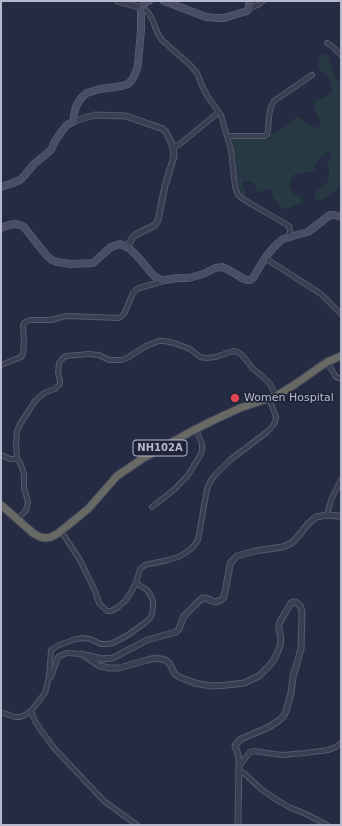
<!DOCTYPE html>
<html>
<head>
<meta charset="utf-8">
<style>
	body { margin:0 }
	#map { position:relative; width:342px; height:826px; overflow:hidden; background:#252b42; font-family:"DejaVu Sans",sans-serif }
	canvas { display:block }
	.frame { position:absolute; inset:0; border:2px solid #b7bacc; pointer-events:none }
</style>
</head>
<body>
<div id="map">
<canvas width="342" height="826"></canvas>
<div class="frame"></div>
</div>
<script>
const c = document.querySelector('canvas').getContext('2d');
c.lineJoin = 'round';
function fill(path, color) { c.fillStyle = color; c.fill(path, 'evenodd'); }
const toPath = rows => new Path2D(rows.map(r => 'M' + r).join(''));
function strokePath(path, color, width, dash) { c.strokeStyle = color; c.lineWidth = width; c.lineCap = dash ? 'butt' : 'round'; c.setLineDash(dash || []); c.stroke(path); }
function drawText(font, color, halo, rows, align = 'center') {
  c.font = font + ' "DejaVu Sans",sans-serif'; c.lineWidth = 3.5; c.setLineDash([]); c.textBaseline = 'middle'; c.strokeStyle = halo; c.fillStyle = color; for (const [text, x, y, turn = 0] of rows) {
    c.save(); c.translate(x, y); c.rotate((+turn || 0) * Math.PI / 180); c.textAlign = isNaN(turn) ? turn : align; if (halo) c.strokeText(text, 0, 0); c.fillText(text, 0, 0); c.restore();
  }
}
fill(toPath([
	[323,54,327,54,329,57,335,78,341,83,341,183,337,189,327,197,323,199,317,200,315,198,315,194,316,191,323,187,327,182,329,177,329,169,327,167,327,164,332,155,332,152,329,152,326,153,317,161,314,170,312,172,305,172,293,175,289,184,292,192,297,196,300,196,302,199,302,202,300,204,286,209,282,208,279,206,276,201,274,200,271,190,267,189,260,192,258,192,256,190,255,185,253,183,245,181,243,181,242,184,246,194,246,195,243,195,239,188,237,180,236,159,232,141,235,139,239,138,261,138,267,137,272,133,279,130,289,124,296,117,301,118,314,128,318,127,320,125,320,120,316,113,314,108,314,104,315,101,326,96,331,92,332,88,331,83,328,77,320,70,318,65,318,60,320,56]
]), '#273943');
const minor = toPath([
	[142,8,148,12,152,19,158,34,162,40,190,65,197,73,203,88,208,97,221,115,231,150,235,187,238,195,246,201,272,216,289,226,290,231,289,237],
	[249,8,258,5,263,1],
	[327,43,332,46,341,55],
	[228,136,265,136,267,134,268,130,269,117,271,107,274,101,312,75],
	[173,148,180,144,219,112],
	[265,258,321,294,341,314],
	[327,362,336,377,341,379],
	[1,365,21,357,23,354,24,341,23,326,24,323,27,321,30,320,51,320,62,317,67,316,119,318,124,314,133,293,136,290,139,288,164,281],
	[1,455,10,459,17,459],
	[152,507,175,489,188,475,201,454,202,450,202,444,196,429],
	[327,515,331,500,341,480],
	[17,520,26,510,28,502,24,488,24,474,21,465,17,459,16,443,17,431,20,424,35,401,44,393,55,389,60,384,60,381,58,372,59,363,62,359,66,356,89,354,99,355,109,360,121,360,127,358,146,346,159,341,165,341,177,344,190,349,200,357,206,358,216,357,233,351,238,352,243,356,252,368,262,376,270,384,276,396],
	[61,531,80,560,95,591,99,603,107,611,111,611,117,608,125,601,130,594,136,583,140,569,145,565,168,560,178,557,187,552,193,547,198,540,207,489,210,482,214,476,230,460,267,432,272,427,275,422,276,418,275,414,269,399],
	[51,677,58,657,62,655,67,653,82,654],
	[31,711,35,721,40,729,54,748,104,801,137,825],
	[1,712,15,717,20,717,25,715,31,711,45,693,49,677,51,650,59,645,76,639,82,638,90,639,101,644,108,644,113,643,128,635,146,622,150,618,152,614,153,606,153,601,151,596,147,590,136,583],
	[239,765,241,764,250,752,253,751,282,755,305,753,329,750,336,747,341,743],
	[238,770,245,774,261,789,280,802,289,807,308,815,327,825]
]);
const tertiary = toPath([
	[117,1,142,8],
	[74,121,95,115,126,116,163,129,166,132,171,142,173,148,174,156,165,186,158,220,155,225,137,234,133,237,127,247],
	[82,654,100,666,109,668,119,668,147,660,156,658,161,659,165,660,169,663,175,674,179,677,195,683,205,685,214,686,227,685,244,683,259,676,270,665,275,658,280,646,281,639,279,628,279,624,281,620,291,603,295,602,300,605,301,608,302,613,301,649,293,677,291,693,286,711,283,717,278,721,269,727,241,739,236,744,235,746,238,754,239,761,238,825],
	[85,655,102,659,113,658,147,640,176,632,179,629,184,616,200,600,203,598,206,598,212,601,216,602,221,600,224,597,230,565,231,562,237,556,255,551,282,547,290,544,294,541,308,524,316,517,327,515,338,516,341,517]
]);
const secondary = toPath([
	[164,1,206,17,217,18,224,18,247,11,249,8,249,1],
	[1,187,13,183,20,180,25,175,34,164,51,150,55,141,62,131,67,125,74,121,74,114,76,107,79,101,82,97,87,93,100,89,122,86,128,84,131,81,134,76,137,69,138,63,141,31,141,11,143,6,146,2,149,1],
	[1,228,9,225,15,224,20,225,24,227,47,256,52,260,57,262,71,264,93,263,111,247,120,244,129,248,137,256,154,276,161,280,165,280,179,278,189,278,203,274,215,268,222,267,227,269,244,279,247,280,250,280,253,278,265,258,273,248,278,243,283,239,293,236,308,232,330,215,334,215,341,217]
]);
const trunk = toPath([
	[1,505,33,533,40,537,45,538,51,537,57,534,77,518,88,509,117,476,142,459,192,431,214,420,240,408,276,396,294,385,327,362,341,356]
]);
strokePath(minor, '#55596c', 6);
strokePath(tertiary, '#55596c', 7);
strokePath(secondary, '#55596c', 8);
strokePath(trunk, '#414659', 9);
strokePath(minor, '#3a3e51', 4);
strokePath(tertiary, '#3a3e51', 5);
strokePath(secondary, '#484c65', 6);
strokePath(trunk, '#686864', 7);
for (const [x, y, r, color] of [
	[235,398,5,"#e0444e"]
]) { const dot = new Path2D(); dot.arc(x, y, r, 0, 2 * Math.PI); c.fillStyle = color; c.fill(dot); strokePath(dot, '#1e2337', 1.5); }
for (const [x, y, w] of [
	[160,448,54]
]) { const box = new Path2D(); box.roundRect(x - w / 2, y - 8, w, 16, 3); c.fillStyle = '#1e2337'; c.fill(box); strokePath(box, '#b7bacc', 1); }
drawText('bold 10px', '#b7bacc', null, [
	["NH102A",160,448]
]);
drawText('11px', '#b7bacc', '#1e2337', [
	["Women Hospital",244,398]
], 'left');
</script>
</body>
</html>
